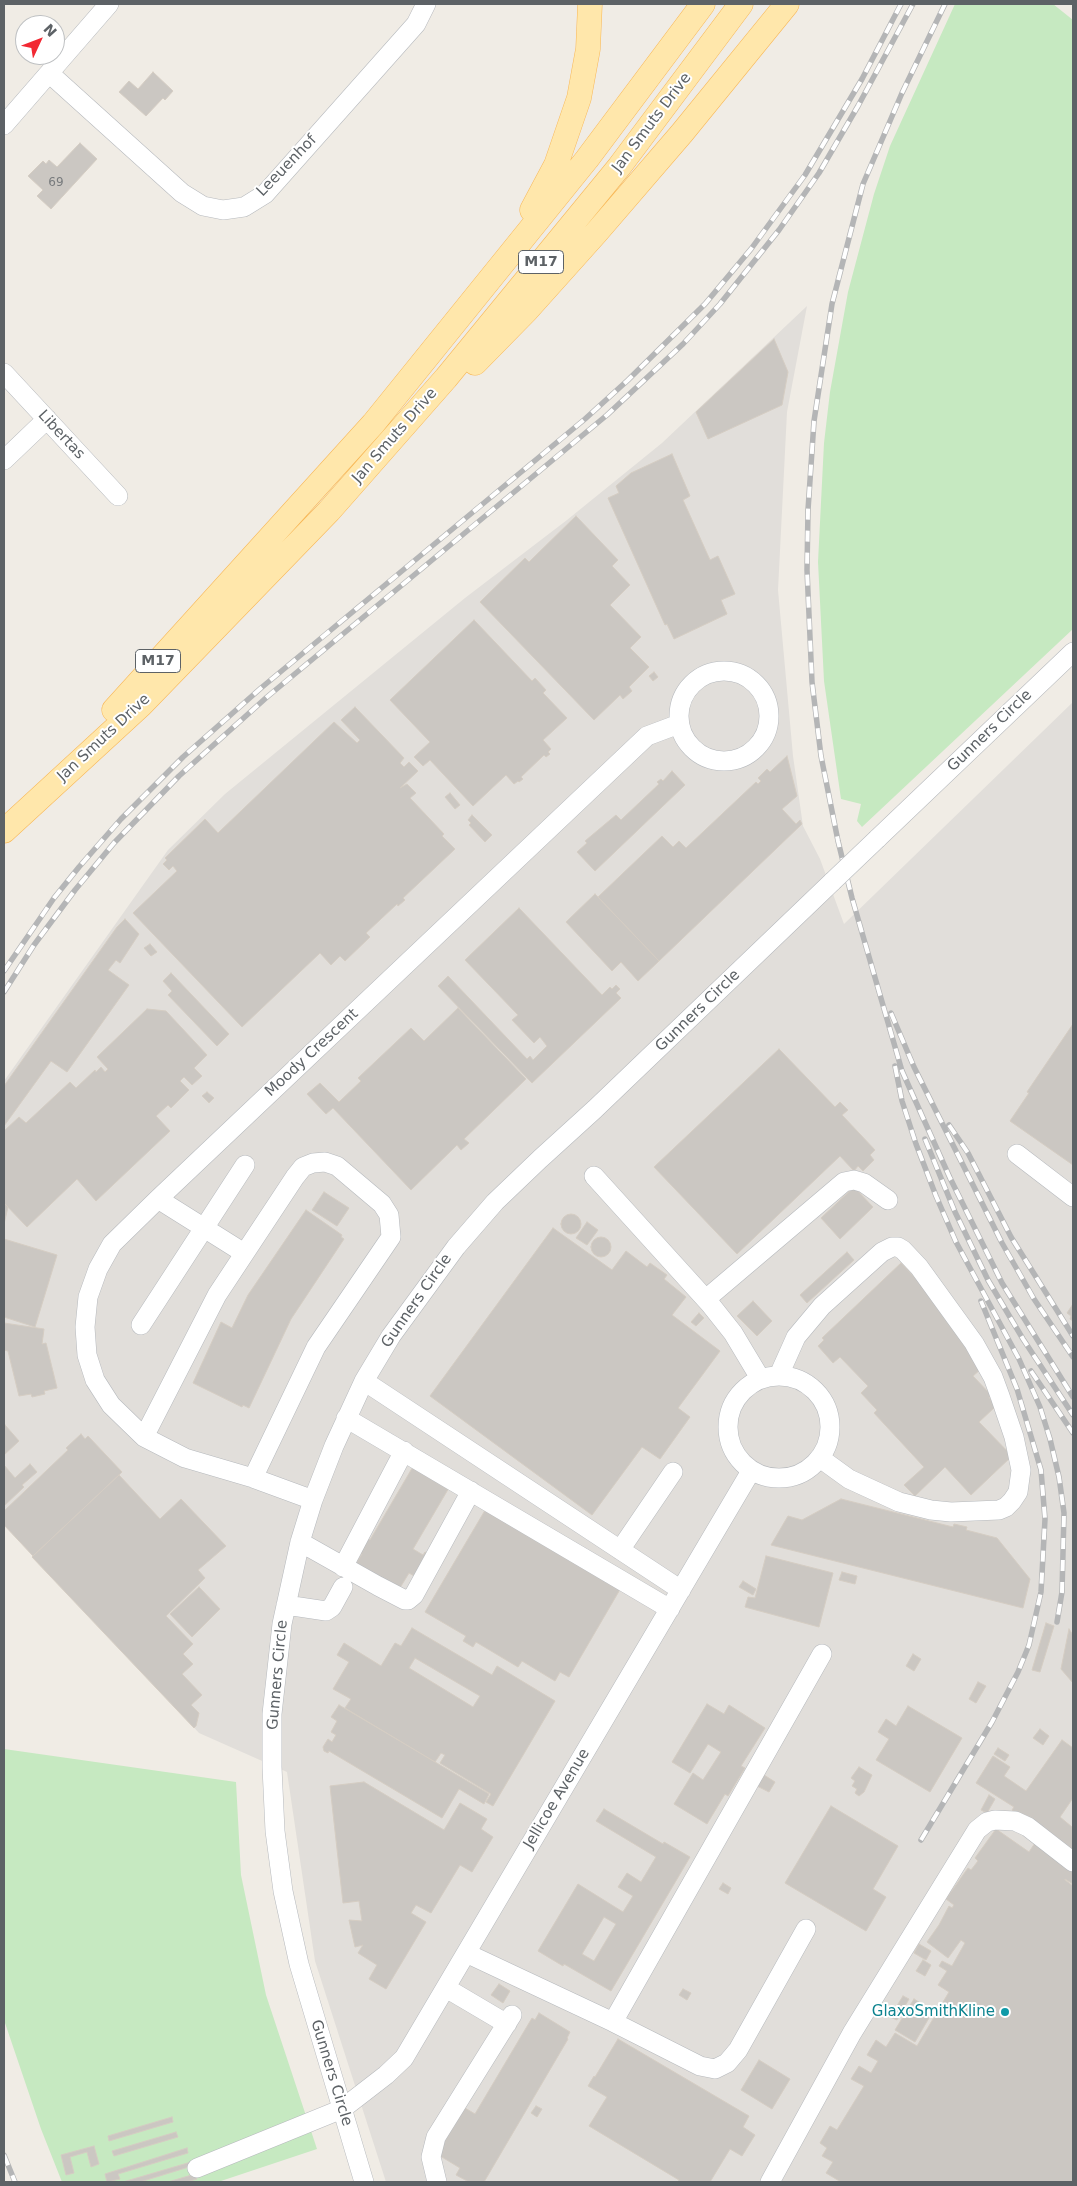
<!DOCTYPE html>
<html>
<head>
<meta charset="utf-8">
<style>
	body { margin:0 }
	#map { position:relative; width:1077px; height:2186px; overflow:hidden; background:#f0ece5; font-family:"DejaVu Sans",sans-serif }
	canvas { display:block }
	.frame { position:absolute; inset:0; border:5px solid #5d6266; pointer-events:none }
	.north { position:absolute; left:15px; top:15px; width:50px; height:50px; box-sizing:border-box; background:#fff; border:1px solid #bec0c2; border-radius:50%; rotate:47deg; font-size:14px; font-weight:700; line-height:20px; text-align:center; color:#5d6266 }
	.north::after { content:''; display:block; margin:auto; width:18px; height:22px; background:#f22933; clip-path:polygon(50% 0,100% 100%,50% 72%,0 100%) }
</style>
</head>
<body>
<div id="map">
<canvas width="1077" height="2186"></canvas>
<div class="frame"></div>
<div class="north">N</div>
</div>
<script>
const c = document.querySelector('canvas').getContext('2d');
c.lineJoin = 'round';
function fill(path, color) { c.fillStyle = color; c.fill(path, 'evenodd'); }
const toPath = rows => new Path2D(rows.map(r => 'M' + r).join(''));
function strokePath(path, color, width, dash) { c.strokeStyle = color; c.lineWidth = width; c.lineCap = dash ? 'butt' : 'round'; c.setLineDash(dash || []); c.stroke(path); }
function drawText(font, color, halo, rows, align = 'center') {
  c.font = font + ' "DejaVu Sans",sans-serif'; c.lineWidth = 4; c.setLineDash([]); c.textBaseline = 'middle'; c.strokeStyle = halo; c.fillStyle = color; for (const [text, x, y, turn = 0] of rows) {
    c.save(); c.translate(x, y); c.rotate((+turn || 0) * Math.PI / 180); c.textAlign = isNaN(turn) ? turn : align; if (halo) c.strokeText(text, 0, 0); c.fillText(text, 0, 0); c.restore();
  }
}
fill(toPath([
	[807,306,787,412,778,590,793,756,803,826,820,859,844,924,1073,702,1073,2182,386,2182,315,1961,287,1772,199,1733,4,1521,4,1081,168,850,225,794,465,598,567,520,662,443]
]), '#e1deda');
fill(toPath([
	[955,4,1053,4,1073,20,1073,629,862,827,857,821,861,804,841,799,824,681,818,562,824,443,830,392,848,292,874,194,890,146],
	[4,1749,236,1782,241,1875,266,1995,317,2149,218,2182,62,2182,41,2129,4,2020]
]), '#c6e9c1');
const building = toPath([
	[153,72,173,91,165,100,163,98,146,116,119,92,129,81,138,89,153,72],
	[80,143,97,159,51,209,37,196,43,190,28,176,43,161,46,164,49,160,57,167,80,143],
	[774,339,788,372,782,405,708,439,696,412,774,339],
	[672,454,690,496,683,500,710,560,718,556,735,594,721,600,727,614,674,639,667,624,665,625,608,498,619,493,616,486,631,473,672,454],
	[576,516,618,560,612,566,630,585,610,605,641,637,630,648,649,667,629,687,632,691,623,699,620,695,594,720,480,602,525,558,529,562,576,516],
	[474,620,532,681,535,678,546,690,543,693,567,718,543,740,551,749,548,752,550,754,546,757,544,755,521,777,523,779,519,782,518,781,514,784,506,775,473,806,430,760,423,766,414,757,430,742,390,700,474,620],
	[654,672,658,677,653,681,649,676,654,672],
	[355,707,404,758,400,763,404,767,409,762,418,771,400,788,407,784,416,793,410,798,444,834,442,836,455,849,403,898,405,900,398,906,397,904,366,933,370,937,345,961,340,956,331,965,320,953,242,1027,133,913,177,871,173,866,169,870,163,864,167,860,165,858,205,819,218,833,334,722,357,743,360,740,341,720,355,707],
	[787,756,797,796,782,809,796,824,800,820,802,824,659,961,598,897,662,836,673,847,679,841,686,848,756,782,758,784,761,781,758,778,767,769,770,772,787,756],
	[672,771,685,785,595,871,577,852,587,843,585,841,616,815,621,820,659,784,657,782,661,779,663,781,672,771],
	[450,793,460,805,455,809,445,797,450,793],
	[472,815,492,835,485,842,469,825,471,823,468,820,472,815],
	[595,894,659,961,638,981,621,962,612,971,566,922,595,894],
	[519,908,602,995,610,987,612,989,616,985,620,989,616,993,621,998,532,1083,438,986,448,976,527,1059,530,1056,533,1060,547,1046,540,1037,534,1043,512,1020,518,1015,465,960,519,908],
	[125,919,139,934,120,963,116,960,108,970,129,985,67,1072,51,1061,4,1126,4,1086,117,927,125,919],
	[150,944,157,952,151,956,144,948,150,944],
	[171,973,229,1034,217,1046,168,995,172,991,163,981,171,973],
	[458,1008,526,1079,464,1139,469,1143,461,1150,457,1145,411,1190,333,1108,326,1114,307,1094,320,1083,339,1102,361,1081,358,1078,411,1028,424,1041,458,1008],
	[147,1009,166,1011,207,1055,194,1068,202,1076,192,1085,184,1077,180,1081,189,1090,171,1108,168,1105,156,1116,170,1131,96,1201,77,1179,27,1227,4,1203,4,1131,19,1117,26,1123,70,1082,76,1088,95,1070,96,1072,101,1067,105,1072,108,1069,97,1057,147,1009],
	[1073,1024,1073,1165,1010,1121,1029,1093,1027,1092,1073,1024],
	[779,1049,835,1107,840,1102,848,1110,842,1115,875,1150,870,1155,874,1160,863,1171,858,1166,854,1171,840,1156,737,1254,654,1167,779,1049],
	[207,1092,214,1098,209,1103,202,1096,207,1092],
	[854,1187,873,1207,840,1239,821,1218,854,1187],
	[324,1192,349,1208,337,1226,312,1210,324,1192],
	[4,1203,8,1207,4,1224,4,1203],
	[306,1210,342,1235,341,1237,344,1239,291,1319,249,1408,243,1405,242,1407,193,1383,221,1322,232,1328,248,1295,306,1210],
	'561 1224a10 10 0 1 1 20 0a10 10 0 1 1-20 0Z',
	[587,1222,598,1230,587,1245,576,1238,587,1222],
	[553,1228,612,1270,626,1251,647,1267,650,1263,667,1275,664,1279,686,1297,672,1315,720,1351,678,1408,690,1417,660,1459,642,1447,592,1515,430,1396,553,1228],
	'591 1247a10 10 0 1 1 20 0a10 10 0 1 1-20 0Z',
	[4,1239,57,1255,35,1327,4,1317,4,1239],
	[847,1252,854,1260,807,1303,800,1295,847,1252],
	[901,1263,957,1322,981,1369,973,1376,991,1395,989,1397,995,1407,979,1422,1012,1456,971,1495,945,1467,915,1496,904,1485,924,1467,874,1413,877,1410,861,1393,868,1386,840,1357,833,1363,818,1346,824,1340,822,1338,901,1263],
	[753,1301,772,1321,757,1336,737,1316,753,1301],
	[1073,1304,1073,1321,1070,1319,1071,1316,1067,1313,1073,1304],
	[699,1313,704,1318,696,1326,691,1322,699,1313],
	[4,1323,44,1329,42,1344,46,1343,57,1388,44,1391,45,1394,32,1397,31,1394,19,1396,8,1351,4,1350,4,1323],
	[5,1425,19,1441,4,1455,4,1426,5,1425],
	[81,1434,85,1439,88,1436,122,1472,33,1556,4,1525,4,1511,68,1450,66,1448,81,1434],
	[30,1464,37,1472,22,1485,24,1487,4,1506,4,1465,15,1478,30,1464],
	[414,1465,450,1486,413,1549,423,1555,425,1552,429,1554,421,1580,409,1573,398,1591,355,1565,362,1554,358,1551,366,1538,370,1540,414,1465],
	[119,1475,160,1519,181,1499,226,1546,198,1570,205,1578,166,1616,193,1644,183,1654,193,1664,182,1674,202,1695,191,1705,199,1713,196,1726,194,1728,32,1557,119,1475],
	[841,1499,953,1527,954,1524,967,1527,966,1530,997,1538,1030,1579,1023,1608,771,1545,788,1516,802,1520,841,1499],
	[487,1507,622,1586,569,1677,560,1672,555,1681,522,1661,518,1667,476,1642,473,1647,463,1641,466,1636,425,1612,487,1507],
	[766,1556,833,1573,819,1627,745,1607,748,1597,755,1598,766,1556],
	[842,1572,857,1576,855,1584,839,1580,842,1572],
	[743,1581,756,1589,753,1595,739,1587,743,1581],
	[199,1587,220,1609,192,1637,170,1614,199,1587],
	[1046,1623,1054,1626,1040,1672,1032,1670,1046,1623],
	[412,1628,492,1675,497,1666,555,1701,493,1806,486,1802,491,1794,440,1763,445,1755,441,1753,435,1762,345,1708,351,1699,333,1689,349,1662,337,1655,344,1643,381,1666,395,1643,401,1646,412,1628],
	[415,1658,480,1696,473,1707,409,1668,415,1658],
	[1069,1629,1073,1635,1073,1683,1061,1669,1069,1629],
	[913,1654,921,1659,914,1671,906,1666,913,1654],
	[978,1682,986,1686,976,1703,969,1699,978,1682],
	[707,1704,724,1714,729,1705,765,1728,741,1766,745,1768,728,1796,725,1794,707,1824,674,1804,693,1773,703,1780,721,1752,708,1744,690,1773,672,1762,707,1704],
	[339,1705,489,1794,484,1804,459,1789,442,1818,329,1751,328,1753,324,1751,323,1747,328,1739,332,1742,336,1735,331,1732,337,1721,331,1717,339,1705],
	[908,1706,962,1738,930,1792,876,1760,889,1739,878,1732,886,1719,896,1726,908,1706],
	[1040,1729,1049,1736,1043,1745,1033,1738,1040,1729],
	[1062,1740,1073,1748,1073,1798,1060,1817,1072,1827,1073,1856,1012,1810,1014,1807,976,1783,993,1756,1010,1767,1004,1776,1026,1791,1062,1740],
	[998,1748,1009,1755,1005,1761,994,1754,998,1748],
	[859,1767,872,1775,864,1792,859,1796,855,1793,857,1789,852,1786,855,1781,851,1778,859,1767],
	[764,1775,775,1782,769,1792,757,1786,764,1775],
	[364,1782,444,1830,460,1803,487,1819,481,1829,493,1837,472,1872,460,1865,431,1913,416,1905,411,1913,426,1922,386,1989,369,1979,377,1965,358,1953,363,1945,355,1947,349,1920,362,1921,359,1901,343,1903,330,1786,364,1782],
	[989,1795,995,1799,987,1813,981,1810,989,1795],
	[831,1806,898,1846,873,1889,886,1897,866,1931,785,1883,831,1806],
	[604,1809,663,1844,664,1842,690,1857,611,1991,564,1964,563,1966,538,1951,578,1884,623,1912,633,1896,618,1887,627,1873,641,1882,656,1857,596,1821,604,1809],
	[604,1917,616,1924,594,1961,582,1954,604,1917],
	[996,1829,1029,1852,1035,1843,1073,1870,1073,1884,1065,1879,1065,1880,1073,1886,1073,2182,841,2182,826,2173,833,2162,822,2156,827,2148,820,2143,830,2126,837,2130,864,2086,851,2079,859,2066,871,2073,878,2061,867,2055,876,2040,886,2047,895,2033,917,2046,949,1992,938,1985,947,1971,939,1966,942,1961,952,1966,965,1943,961,1940,948,1958,927,1942,939,1925,949,1906,952,1908,954,1905,946,1899,968,1868,971,1870,978,1861,975,1858,996,1829],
	[723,1883,731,1888,728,1894,719,1889,723,1883],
	[919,1944,931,1951,926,1960,914,1953,919,1944],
	[923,1960,931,1965,925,1976,916,1971,923,1960],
	[499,1984,510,1991,503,2003,491,1995,499,1984],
	[683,1989,691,1993,687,2000,679,1995,683,1989],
	[903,1996,909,1999,897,2020,890,2017,903,1996],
	[914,1999,933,2011,915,2042,895,2030,914,1999],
	[539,2013,570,2032,567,2038,568,2039,484,2182,469,2182,456,2175,460,2168,437,2154,465,2108,475,2114,532,2018,535,2020,539,2013],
	[618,2039,749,2116,743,2127,755,2135,742,2156,730,2149,710,2182,678,2182,679,2180,589,2126,607,2097,588,2086,594,2076,595,2077,618,2039],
	[759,2060,790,2079,772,2109,741,2090,759,2060],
	[536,2106,542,2109,537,2117,531,2113,536,2106],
	[172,2117,173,2122,109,2141,108,2136,172,2117],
	[176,2132,178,2137,114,2156,112,2151,176,2132],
	[94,2146,99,2164,91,2167,87,2152,70,2157,74,2173,66,2175,61,2155,94,2146],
	[187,2148,188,2153,118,2174,120,2179,107,2182,105,2174,187,2148],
	[191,2162,192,2166,140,2182,123,2182,191,2162],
	[195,2174,197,2179,186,2182,168,2182,195,2174]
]);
fill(building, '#cbc7c2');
strokePath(building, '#d5cdc3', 1);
const minor = toPath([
	[49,73,182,193,203,206,223,210,244,207,265,194,416,24,426,4],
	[4,125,109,4],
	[4,373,118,496],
	[4,460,47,419],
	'679 716a45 45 0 1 1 90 0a45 45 0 1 1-90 0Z',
	[877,839,1073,652],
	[1017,1154,1073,1197],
	[594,1176,710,1304,733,1333,760,1378],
	[158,1199,244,1253],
	[706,1299,844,1182,854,1180,864,1183,888,1200],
	[141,1325,245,1165],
	[779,1375,796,1337,822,1306,882,1252,892,1247,898,1247,903,1250,919,1267,974,1343,993,1377,1000,1396,1014,1437,1021,1470,1018,1492,1012,1501,1006,1507,999,1510,951,1512,931,1510,899,1502,849,1479,820,1458],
	'728 1427a51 51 0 1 1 102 0a51 51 0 1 1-102 0Z',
	[364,1381,681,1590],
	[346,1418,670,1609],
	[144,1437,217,1295,295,1177,303,1167,313,1163,325,1162,337,1166,382,1204,389,1215,391,1237,316,1347,253,1478],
	[313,1500,253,1478,185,1458,144,1437,111,1405,95,1380,87,1355,85,1327,88,1297,98,1269,112,1244,158,1199,647,736,679,724],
	[300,1542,378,1586,405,1600,408,1600,414,1595,471,1491],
	[620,1550,673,1472],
	[343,1567,404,1451],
	[286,1605,326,1611,332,1607,343,1587],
	[466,1953,613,2022,700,2066,715,2069,727,2063,738,2050,806,1929],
	[446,1988,507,2024],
	[613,2022,822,1654],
	[197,2168,342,2109,386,2075,404,2058,751,1471],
	[364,2182,299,1964,283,1891,275,1831,272,1767,272,1714,282,1624,300,1542,313,1500,334,1446,364,1381,391,1336,456,1247,495,1202,540,1159,595,1109,833,881],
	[437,2182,431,2157,436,2137,512,2015],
	[770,2182,852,2033,977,1830,987,1822,995,1820,1015,1821,1028,1827,1073,1862]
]);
const major = toPath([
	[532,210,556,165,579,98,588,49,590,4],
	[475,363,527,310,596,233,682,133,787,4],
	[114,710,373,424,587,159,703,4],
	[4,831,141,705,329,511,446,378,619,167,741,4]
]);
strokePath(minor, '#b6b9bd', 20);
strokePath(major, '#f8b756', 25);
strokePath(minor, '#fff', 19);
strokePath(major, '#ffe7ab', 24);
const rail = toPath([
	[945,4,902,93,863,184,832,304,814,421,808,510,807,570,812,682,821,756,838,841,852,898,902,1071,950,1178,1002,1283,1073,1397],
	[4,971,54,898,79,867,121,819,183,757,261,688,585,419,628,380,705,304,751,249,805,175,862,79,901,4],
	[4,992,34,945,75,890,114,843,179,776,267,697,607,415,683,344,720,304,779,230,819,173,858,106,913,4],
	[891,1013,914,1067,1002,1243,1034,1299,1073,1357],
	[895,1066,902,1101,916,1144,936,1196,956,1242,1019,1359,1040,1407,1050,1439,1059,1477,1064,1513,1062,1592,1057,1622],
	[949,1125,968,1153,1011,1237,1073,1336],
	[925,1139,955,1212,988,1280,1023,1339,1073,1415],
	[1031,1371,1073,1433],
	[921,1840,992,1722,1018,1672,1029,1645,1041,1592,1045,1519,1041,1470,1017,1389,981,1301],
	[4,2155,15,2182]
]);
strokePath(rail, '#b4b5b6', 5.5);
strokePath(rail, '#fff', 4, [11]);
const minorBridge = toPath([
	[833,881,877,839]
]);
strokePath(minorBridge, '#b6b9bd', 20, []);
strokePath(minorBridge, '#fff', 19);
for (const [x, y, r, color] of [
	[1005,2012,5,"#0f9aa8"]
]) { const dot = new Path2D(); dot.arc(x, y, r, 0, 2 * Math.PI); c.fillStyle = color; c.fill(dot); strokePath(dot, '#fff', 2); }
drawText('12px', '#787b7d', null, [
	["69",56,183]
]);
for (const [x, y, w] of [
	[541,262,45],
	[158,661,45]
]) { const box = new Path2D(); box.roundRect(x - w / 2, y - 11.5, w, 23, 4); c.fillStyle = '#fff'; c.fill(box); strokePath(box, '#5d6266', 1); }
drawText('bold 14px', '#5d6266', null, [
	["M17",541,262],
	["M17",158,661]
]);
drawText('15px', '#5d6266', '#fff', [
	["Jan Smuts Drive",652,123,-53],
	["Leeuenhof",287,166,-46],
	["Libertas",61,435,47],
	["Jan Smuts Drive",395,436,-49],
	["Gunners Circle",990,731,-44],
	["Jan Smuts Drive",104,738,-43],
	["Gunners Circle",698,1011,-44],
	["Moody Crescent",312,1053,-43],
	["Gunners Circle",417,1301,-55],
	["Gunners Circle",278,1675,-85],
	["Jellicoe Avenue",557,1799,-59],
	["Gunners Circle",331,2073,73]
]);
drawText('15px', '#0d838f', '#fff', [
	["GlaxoSmithKline",995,2012]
], 'right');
</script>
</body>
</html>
